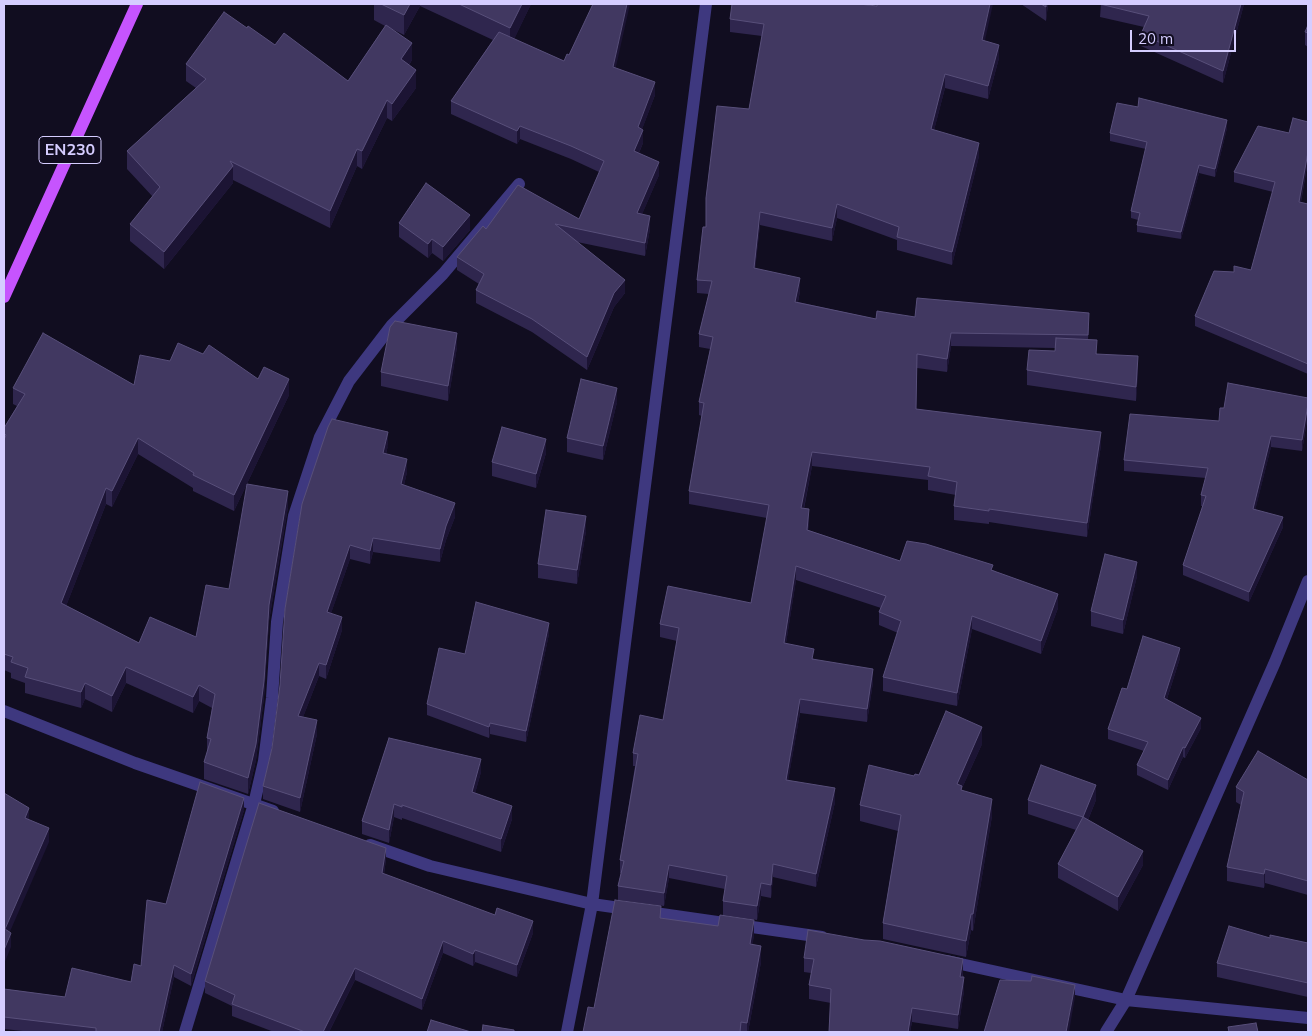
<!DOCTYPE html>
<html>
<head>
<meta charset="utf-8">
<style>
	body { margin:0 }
	#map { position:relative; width:1312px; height:1036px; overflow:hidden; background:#110d20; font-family:Mulish,sans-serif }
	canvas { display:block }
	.frame { position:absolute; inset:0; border:5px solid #d5cdff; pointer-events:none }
	.scale { position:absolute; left:1130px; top:30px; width:106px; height:22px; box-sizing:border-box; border:2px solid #d5cdff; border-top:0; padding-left:6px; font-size:15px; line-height:18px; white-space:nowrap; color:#d5cdff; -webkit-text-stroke:4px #110d20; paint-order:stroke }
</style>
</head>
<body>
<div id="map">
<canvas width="1312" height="1036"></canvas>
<div class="frame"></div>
<div class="scale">20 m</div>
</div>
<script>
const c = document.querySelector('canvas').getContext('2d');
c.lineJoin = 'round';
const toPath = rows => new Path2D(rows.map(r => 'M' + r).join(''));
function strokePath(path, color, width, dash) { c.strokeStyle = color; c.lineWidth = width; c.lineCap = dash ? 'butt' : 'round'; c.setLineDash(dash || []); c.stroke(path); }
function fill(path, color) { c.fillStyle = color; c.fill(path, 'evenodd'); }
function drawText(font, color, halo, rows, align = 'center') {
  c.font = font + ' Mulish,sans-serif'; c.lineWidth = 4.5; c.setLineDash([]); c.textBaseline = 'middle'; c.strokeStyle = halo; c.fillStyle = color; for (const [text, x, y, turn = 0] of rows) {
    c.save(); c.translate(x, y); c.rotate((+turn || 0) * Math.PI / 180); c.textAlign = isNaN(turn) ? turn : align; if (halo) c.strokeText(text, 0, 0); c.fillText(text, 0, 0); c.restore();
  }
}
strokePath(toPath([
	[4,711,135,763,273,811],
	[370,845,430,866,592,904,822,937],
	[947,961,1126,1000,1308,1018],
	[185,1032,254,804,264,761,272,698,277,622,294,516,320,437,349,381,392,325,443,274,519,184],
	[567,1032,592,904,706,4],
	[1106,1032,1126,1000,1275,662,1308,581]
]), '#3e387f', 12);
strokePath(toPath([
	[4,297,137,4]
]), '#c654fe', 12);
fill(toPath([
	[374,4,531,4,514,39,564,61,615,68,655,95,642,129,643,143,639,153,659,175,642,214,650,229,645,256,577,242,625,293,614,307,587,370,532,332,476,303,476,290,479,284,457,270,457,257,486,229,579,219,599,172,571,159,520,139,517,144,451,114,451,101,493,40,420,6,404,35,390,28,412,60,409,65,416,88,392,121,387,118,362,169,357,166,330,228,233,180,233,183,164,269,130,241,130,224,153,197,127,169,127,151,196,88,186,81,186,64,247,28,275,45,348,81,385,26,374,20],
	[1021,4,1048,4,1046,21],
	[1101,4,1244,4,1223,83,1141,46,1141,34,1144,27,1100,17],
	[730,19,985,41,999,58,988,99,945,88,934,130,979,156,952,265,897,250,897,240,837,218,832,241,760,225,755,268,800,291,798,302,876,319,915,317,1089,327,1088,339,1097,354,1138,371,1136,401,1027,385,1027,370,1055,351,1055,348,951,346,947,372,917,368,916,409,1101,445,1087,537,989,522,989,524,954,520,954,506,956,495,928,490,928,480,812,466,804,509,809,523,808,530,900,561,993,570,1058,608,1041,654,972,629,957,706,883,691,883,677,898,633,879,625,879,612,881,608,796,580,786,643,814,659,873,682,867,722,800,713,788,780,835,802,816,887,773,877,771,898,761,896,757,920,723,915,723,901,725,889,669,878,664,906,618,900,618,886,621,873,620,873,620,860,635,766,633,766,633,753,663,720,677,641,660,637,660,624,751,603,767,518,689,504,689,491,702,416,699,415,699,402,710,349,699,347,699,334,709,294,697,293,697,280,706,227,749,109,762,36,730,32],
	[1305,32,1308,33,1308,47,1305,45],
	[1308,122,1308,161,1301,202,1308,204,1308,374,1195,326,1195,316,1234,272,1251,270,1273,192,1234,182,1234,172,1289,133],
	[1227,128,1215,177,1199,173,1181,239,1137,232,1137,225,1138,220,1131,218,1131,211,1146,149,1110,141,1110,133],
	[399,223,470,230,443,261,432,253,428,258,399,237],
	[457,347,448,401,381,386,381,372],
	[258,379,289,395,234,511,193,491,193,488,138,454,112,507,106,504,66,606,139,643,196,637,229,589,288,507,269,621,264,697,256,760,248,794,204,779,204,762,207,753,207,738,212,708,199,701,193,713,126,683,112,712,85,699,81,708,25,693,25,683,11,678,11,673,4,670,4,428,17,406,13,404,13,388,134,385],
	[1308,398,1308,414,1302,451,1271,447,1255,510,1283,527,1249,602,1183,575,1183,565,1203,506,1201,506,1201,495,1206,478,1124,471,1124,460,1219,421,1224,408],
	[617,402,603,460,567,452,567,438],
	[388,445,386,454,407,472,404,485,455,517,446,540,440,562,373,552,370,564,350,559,331,613,342,630,326,679,319,676,303,717,317,734,300,812,263,799,263,786,272,748],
	[546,453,536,488,492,476,492,462],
	[586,531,577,584,538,578,538,564],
	[1137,576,1123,634,1091,626,1091,611],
	[549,634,526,742,490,734,489,738,427,715,427,704,465,654],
	[1180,658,1167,699,1201,728,1185,758,1183,757,1168,790,1137,775,1137,765,1144,751,1108,739,1108,729,1127,689],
	[389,738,481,772,475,793,512,819,501,852,402,818,402,820,394,817,389,843,362,834,362,821],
	[982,744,962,788,962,790,992,816,973,931,971,930,966,957,883,939,883,923,898,831,860,821,860,805,919,775],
	[1308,780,1308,895,1265,883,1264,888,1227,881,1227,867,1241,805,1236,802,1236,787],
	[1028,800,1096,800,1088,820,1143,865,1118,911,1058,878,1058,864,1076,830,1028,814],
	[244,810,191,986,174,977,162,1032,32,1032,4,1029,4,989,65,997,131,982,141,966,166,904],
	[386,859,384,874,533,933,517,977,475,962,473,966,443,953,422,1010,355,980,329,1032,274,1032,232,1016,232,1006,205,993,205,981],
	[661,918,754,936,752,944,761,962,748,1032,583,1032,594,1008],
	[1270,938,1308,943,1308,997,1217,977,1217,963],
	[804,958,963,973,963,977,964,991,958,1029,912,1022,910,1032,829,1032,831,1003,809,999,809,985,811,973,804,972]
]), '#2f264e');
fill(toPath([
	[410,4,420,4,420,6,404,35,404,15],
	[522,4,531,4,510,48,510,28],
	[627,4,630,4,613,80,613,67],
	[990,4,993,4,982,54,982,40],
	[1046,4,1048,4,1046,21],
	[1241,4,1244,4,1223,83,1223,71],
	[412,43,412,60,401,76,401,59],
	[999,45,999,58,988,99,988,86],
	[416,70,416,88,392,121,392,104],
	[945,74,945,88,931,142,931,129],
	[655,82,655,95,638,140,638,127],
	[387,100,387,118,362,169,362,151],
	[1227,120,1227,128,1215,177,1215,169],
	[520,126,520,139,517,144,517,131],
	[643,130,643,143,634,164,634,151],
	[979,143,979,156,952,265,952,252],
	[357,149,357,166,330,228,330,211],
	[1308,152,1308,161,1299,212,1299,202],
	[659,162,659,175,637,226,637,213],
	[1199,165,1199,173,1181,239,1181,232],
	[233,166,233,183,164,269,164,252],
	[837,204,837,218,832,241,832,228],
	[760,212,760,225,754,281,754,268],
	[470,215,470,230,443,261,443,247],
	[650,216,650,229,645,256,645,243],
	[432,239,432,253,428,258,428,244],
	[800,278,800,291,795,315,795,302],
	[625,280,625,293,614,307,587,370,587,357,614,293],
	[457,333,457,347,448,401,448,386],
	[951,333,951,346,947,372,947,359],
	[1138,356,1138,371,1136,401,1136,387],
	[289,379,289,395,234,511,234,495],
	[617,388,617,402,603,460,603,446],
	[1308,404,1308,414,1302,451,1302,440],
	[388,432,388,445,383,466,383,453],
	[1101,432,1101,445,1087,537,1087,523],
	[1271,436,1271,447,1253,519,1253,509],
	[138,438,138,454,112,507,112,491],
	[546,439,546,453,536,488,536,474],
	[812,452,812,466,801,522,801,508],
	[407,459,407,472,401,498,401,484],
	[106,488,106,504,61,619,61,603],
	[288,491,288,507,269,621,264,697,256,760,248,794,248,778,269,605],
	[455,503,455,517,446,540,440,562,440,549,446,526],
	[809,509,809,523,807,543,807,530],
	[586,516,586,531,577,584,577,570],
	[1283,517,1283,527,1249,602,1249,592],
	[373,538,373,552,370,564,370,551],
	[350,545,350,559,327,625,327,612],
	[1137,562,1137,576,1123,634,1123,620],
	[796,566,796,580,784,656,784,643],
	[1058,594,1058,608,1041,654,1041,641],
	[972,616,972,629,957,706,957,693],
	[342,617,342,630,326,679,326,665],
	[549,623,549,634,526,742,526,731],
	[1180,648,1180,658,1164,708,1164,698],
	[319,663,319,676,298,730,298,716],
	[126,667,126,683,112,712,112,696],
	[873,669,873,682,867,722,867,709],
	[85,683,85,699,81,708,81,692],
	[199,685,199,701,193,713,193,697],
	[800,699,800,713,786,793,786,780],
	[1201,718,1201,728,1185,758,1185,748],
	[317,720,317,734,300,812,300,798],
	[490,723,490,734,489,738,489,727],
	[982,727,982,744,962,788,962,802,957,784],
	[1183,747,1183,757,1168,790,1168,780],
	[481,759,481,772,472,805,472,792],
	[1096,785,1096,800,1083,832,1083,817],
	[835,788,835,802,816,887,816,874],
	[244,798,244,810,191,986,191,974],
	[992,799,992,816,973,931,973,914],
	[394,804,394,817,389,843,389,830],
	[512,806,512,819,501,852,501,839],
	[29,808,29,822,25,818],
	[49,828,49,842,5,943,5,929],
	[386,848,386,859,382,885,382,873],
	[1143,851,1143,865,1118,911,1118,897],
	[773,864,773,877,771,898,771,885],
	[669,865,669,878,664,906,664,893],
	[1265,869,1265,883,1264,888,1264,874],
	[761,883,761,896,757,920,757,906],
	[971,914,971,930,966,957,966,941],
	[754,920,754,936,750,960,750,944],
	[533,921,533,933,517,977,517,965],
	[11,933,11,947,4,964,4,950],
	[443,941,443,953,422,1010,422,999],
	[761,946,761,962,748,1032,747,1032,747,1023],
	[475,950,475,962,473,966,473,954],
	[963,959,963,973,960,991,960,977],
	[174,965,174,977,162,1032,159,1032],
	[355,968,355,980,329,1032,323,1032],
	[964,977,964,991,958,1029,958,1015],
	[1075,985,1075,997,1069,1032,1066,1032],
	[912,1008,912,1022,910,1032,908,1032]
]), '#1c1434');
const building = toPath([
	[381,4,410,4,404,15,381,4],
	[459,4,522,4,510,28,459,4],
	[593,4,627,4,613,67,655,82,638,127,643,130,634,151,659,162,637,213,650,216,645,243,555,224,625,280,614,293,587,357,532,319,476,290,484,274,457,257,483,226,486,229,518,185,579,219,604,161,571,146,520,126,517,131,451,101,499,32,564,61,567,54,569,55,593,4],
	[732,4,859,4,877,6,877,4,990,4,982,40,999,45,988,86,945,74,931,129,979,143,952,252,897,237,899,227,837,204,832,228,760,212,754,268,800,278,795,302,876,319,877,311,915,317,917,298,1089,313,1088,335,951,333,947,359,917,354,916,409,1101,432,1087,523,989,509,989,511,954,506,957,482,928,476,930,467,812,452,801,508,809,509,807,530,900,561,907,541,926,544,993,565,991,570,1058,594,1041,641,972,616,957,693,883,677,901,621,879,612,886,596,796,566,784,643,814,649,812,659,873,669,867,709,800,699,786,780,835,788,816,874,773,864,771,885,761,883,757,906,723,901,727,876,669,865,664,893,618,886,624,861,620,860,638,754,633,753,640,715,663,720,679,628,660,624,668,586,751,603,769,505,689,491,704,403,699,402,713,337,699,334,712,281,697,280,703,227,706,227,706,198,717,106,749,109,764,24,730,19,732,4],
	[1041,4,1046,4,1046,7,1041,4],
	[1100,4,1241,4,1223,71,1141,34,1149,16,1100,4],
	[224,12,247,28,248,26,275,45,284,33,348,81,386,25,412,43,401,59,416,70,392,104,387,100,362,151,357,149,330,211,230,161,233,166,164,252,130,224,160,187,127,151,206,79,186,64,224,12],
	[1308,25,1308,33,1305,32,1308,25],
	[1139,98,1227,120,1215,169,1199,165,1181,232,1137,225,1140,213,1131,211,1147,142,1110,133,1117,103,1138,107,1139,98],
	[1293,118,1308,122,1308,152,1299,202,1308,204,1308,364,1195,316,1214,271,1234,272,1234,266,1251,270,1275,182,1234,172,1258,126,1289,133,1293,118],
	[426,183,470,215,443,247,432,239,428,244,399,223,426,183],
	[395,321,457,333,448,386,381,372,390,327,395,321],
	[43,333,134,385,140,355,170,361,178,343,203,354,209,345,258,379,264,367,289,379,234,495,193,475,194,473,138,438,112,491,106,488,61,603,139,643,150,617,196,637,206,585,229,589,247,484,288,491,269,605,264,681,256,744,248,778,204,762,211,739,207,738,215,694,199,685,193,697,126,667,112,696,85,683,81,692,25,677,28,668,11,662,13,657,4,654,4,440,6,435,4,433,4,428,25,394,13,388,43,333],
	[1056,338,1097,340,1096,354,1138,356,1136,387,1027,370,1029,350,1055,351,1056,338],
	[581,379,617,388,603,446,567,438,581,379],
	[1228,383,1308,398,1308,404,1302,440,1271,436,1253,509,1283,517,1249,592,1183,565,1206,496,1201,495,1208,468,1124,460,1130,414,1219,421,1220,408,1224,408,1228,383],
	[332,419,388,432,383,453,407,459,401,484,455,503,446,526,440,549,373,538,370,551,350,545,327,612,342,617,326,665,319,663,298,716,317,720,300,798,263,786,272,748,280,685,285,609,302,504,328,427,332,419],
	[502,427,546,439,536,474,492,462,502,427],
	[546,510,586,516,577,570,538,564,546,510],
	[1105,554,1137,562,1123,620,1091,611,1105,554],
	[476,602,549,623,526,731,490,723,489,727,427,704,439,648,465,654,476,602],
	[1143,636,1180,648,1164,698,1201,718,1185,748,1183,747,1168,780,1137,765,1148,742,1108,729,1122,688,1127,689,1143,636],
	[946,711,982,727,957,784,962,786,961,790,992,799,973,914,971,914,966,941,883,923,901,815,860,805,869,765,914,776,915,774,919,775,946,711],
	[389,738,481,759,472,792,512,806,501,839,402,805,402,807,394,804,389,830,362,821,389,738],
	[1258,751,1308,780,1308,881,1265,869,1264,874,1227,867,1244,792,1236,787,1258,751],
	[1041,765,1096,785,1083,817,1028,800,1041,765],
	[200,782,244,798,191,974,174,965,159,1032,96,1032,96,1028,4,1017,4,989,65,997,72,968,131,982,134,964,141,966,147,900,166,904,200,782],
	[4,793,29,808,25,818,49,828,5,929,11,933,4,950,4,793],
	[259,803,386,848,382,873,495,915,497,908,533,921,517,965,475,950,473,954,443,941,422,999,355,968,323,1032,305,1032,232,1004,235,995,205,981,259,803],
	[1083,817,1143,851,1118,897,1058,864,1083,817],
	[615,900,661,906,660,918,718,926,720,915,754,920,750,944,761,946,747,1023,741,1022,740,1032,583,1032,588,1007,594,1008,615,900],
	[1229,926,1270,938,1270,935,1308,943,1308,983,1217,963,1229,926],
	[808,930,864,940,880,941,963,959,960,977,964,977,958,1015,912,1008,908,1032,829,1032,831,989,809,985,814,959,804,958,808,930],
	[1032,976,1075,985,1066,1032,984,1032,1000,980,1031,981,1032,976],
	[431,1020,471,1032,427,1032,431,1020],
	[1256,1023,1258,1032,1229,1032,1228,1027,1256,1023],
	[483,1025,514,1030,514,1032,482,1032,483,1025]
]);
fill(building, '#413861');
strokePath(building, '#584f7a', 1);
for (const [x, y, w] of [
	[70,150,62]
]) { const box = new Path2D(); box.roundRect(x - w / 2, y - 13.5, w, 27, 4); c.fillStyle = '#110d20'; c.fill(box); strokePath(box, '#d5cdff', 1); }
drawText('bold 16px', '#d5cdff', null, [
	["EN230",70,150]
]);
</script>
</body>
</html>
